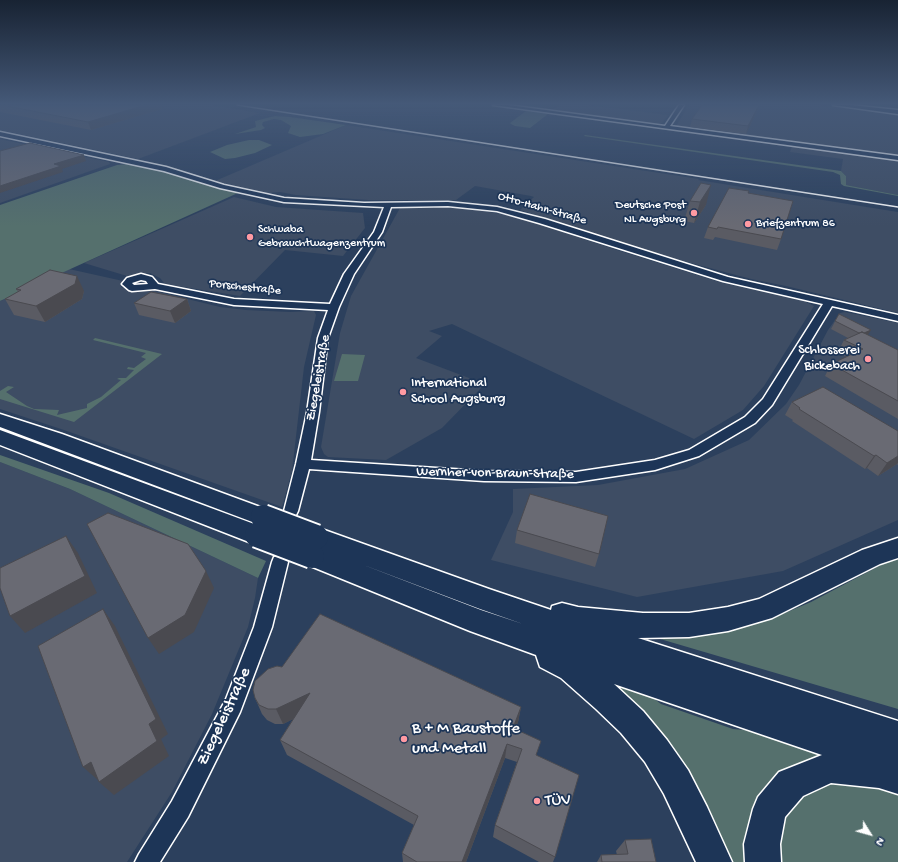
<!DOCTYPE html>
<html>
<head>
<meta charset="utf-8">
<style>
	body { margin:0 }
	#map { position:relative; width:898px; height:862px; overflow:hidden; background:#2c405d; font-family:"Gochi Hand",sans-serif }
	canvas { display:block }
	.north { position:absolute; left:850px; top:814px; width:40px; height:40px; -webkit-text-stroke:3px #1d3557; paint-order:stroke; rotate:127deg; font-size:11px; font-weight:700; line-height:16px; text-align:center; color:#fff }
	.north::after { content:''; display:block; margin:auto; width:14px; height:18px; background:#fff; clip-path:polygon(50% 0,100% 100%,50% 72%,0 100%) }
</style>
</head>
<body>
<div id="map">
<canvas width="898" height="862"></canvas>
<div class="north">N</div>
</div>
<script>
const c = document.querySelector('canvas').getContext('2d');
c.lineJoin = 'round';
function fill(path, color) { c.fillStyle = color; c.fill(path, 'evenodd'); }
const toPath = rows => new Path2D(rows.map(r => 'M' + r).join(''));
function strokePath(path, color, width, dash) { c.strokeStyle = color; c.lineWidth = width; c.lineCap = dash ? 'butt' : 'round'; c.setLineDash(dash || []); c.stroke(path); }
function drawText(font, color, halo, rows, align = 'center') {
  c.font = font + ' "Gochi Hand",sans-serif'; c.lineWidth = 3.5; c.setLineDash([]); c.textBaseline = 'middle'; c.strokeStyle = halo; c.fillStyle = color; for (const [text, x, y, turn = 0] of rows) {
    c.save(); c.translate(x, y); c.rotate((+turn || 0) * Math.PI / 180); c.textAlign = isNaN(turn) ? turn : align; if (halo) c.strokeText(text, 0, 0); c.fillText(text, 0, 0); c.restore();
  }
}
fill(toPath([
	[0,105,212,105,260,113,138,159,0,130],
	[559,105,588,105,668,115,662,123,650,124,552,111],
	[689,105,820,105,898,114,898,156,676,126],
	[346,125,699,179,698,180,898,212,898,313,786,286,751,279,657,254,520,210,534,197,531,196,475,186,456,200,368,200,296,195,280,192,268,193,215,181],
	[0,139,109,162,110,164,0,203],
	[792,146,898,160,898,195,846,185,846,176,841,171,843,159,790,152],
	[234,197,276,207,363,213,365,228,343,256,285,250,240,296,165,284,160,278,150,273,127,276,84,263],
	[404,207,463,208,514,216,614,249,723,283,804,301,814,306,764,386,743,410,694,439,452,324,429,331,442,336,416,358,485,384,442,428,386,460,328,457,324,454,321,447,340,333,351,296,400,208],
	[69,269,123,281,121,287,131,291,147,289,220,307,246,310,290,312,314,311,316,315,304,367,292,471,282,507,64,430,0,409,0,301],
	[845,312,898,323,898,520,783,571,637,597,491,560,513,512,513,489,598,485,685,469,749,440,786,404,799,385,828,330,840,313],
	[0,462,70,489,258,578,255,598,248,627,212,714,172,792,127,862,0,862]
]), '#3e4d64');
fill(toPath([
	[526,111,548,114,530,128,515,126,511,124,510,123],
	[275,116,290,117,346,125,323,134,300,137,288,133,291,126,281,120,274,119,263,122,262,125,265,128,261,130,235,134,256,127,255,121],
	[585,135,841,171,846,176,846,185,898,195,898,196,844,186,841,184,840,175,833,172,584,136],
	[249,140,259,140,272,145,255,153,235,158,225,159,210,152,227,145],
	[128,164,167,171,201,183,240,192,0,301,0,205,117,165],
	[95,338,162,354,74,422,0,399,0,391,8,386,14,387,6,392,27,406,34,409,59,410,57,415,87,408,87,404,101,397,121,380,117,379,119,378,126,378,134,370,127,369,128,367,134,368,146,359,141,357,146,353,93,340],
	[342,354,365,355,358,381,334,381],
	[0,455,109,493,266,561,258,578,70,489,0,462],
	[898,556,898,709,650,636,700,635,768,620,811,602],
	[587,672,647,693,661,704,733,729,755,731,898,781,898,862,727,862]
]), '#55706d');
const minor = toPath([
	[493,105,508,105,665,126,679,105,684,105,670,126,898,156,898,160,493,105],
	[833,105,850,105,898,110,898,114,833,105],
	[0,132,166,167,224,185,284,198,364,203,448,202,497,207,545,219,728,277,898,315,898,321,832,306,772,405,755,423,699,456,655,470,576,482,484,481,309,469,298,511,296,515,291,517,286,515,284,511,296,464,307,412,318,338,328,310,234,305,155,289,132,291,129,290,122,284,127,278,141,274,152,277,158,284,234,299,330,304,344,274,374,232,384,207,284,202,220,188,164,171,0,136,0,132],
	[448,206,497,211,539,223,723,281,823,304,763,399,745,417,689,450,655,460,576,472,484,471,311,460,319,412,328,338,339,307,354,274,382,232,391,207,448,206],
	[141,280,146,281,148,284,134,285,132,283,141,280],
	[280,555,286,557,288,562,272,627,240,712,188,817,160,862,135,862,139,854,172,801,226,699,254,627,272,562,274,557,280,555]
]);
const highway = toPath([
	[0,414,62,434,271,511,275,517,271,523,263,526,255,523,0,427,0,414],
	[0,430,265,528,269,535,265,542,257,545,249,542,0,445,0,430],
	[316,527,489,589,551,610,552,606,562,603,578,607,643,613,689,613,728,607,759,599,862,550,898,538,898,558,880,564,772,618,728,631,689,637,638,638,898,721,898,794,879,788,831,783,803,796,785,817,780,844,781,862,745,862,744,844,753,809,758,797,779,772,822,755,614,684,643,711,667,740,688,770,707,807,732,862,696,862,664,794,645,762,621,733,596,709,561,678,540,667,536,655,470,631,303,563,300,556,303,549,312,546,319,548,308,544,304,537,308,530,316,527],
	[361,564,480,609,523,624,481,610,361,564]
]);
strokePath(minor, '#fff', 3);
strokePath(highway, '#fff', 3);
fill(minor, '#1d3557');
fill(highway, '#1d3557');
strokePath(toPath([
	[237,105,898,207]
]), '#fff', 1.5);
const highwayBridge = toPath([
	[263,517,316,537],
	[257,535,312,556]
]);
strokePath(highwayBridge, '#fff', 28, []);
strokePath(highwayBridge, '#1d3557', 24);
fill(toPath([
	[0,105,161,105,162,109,91,130,0,112],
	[702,105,760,105,746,134,690,127,692,119],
	[701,183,706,205,694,223,684,221,690,201],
	[749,193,781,239,777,250,715,237,713,240,704,238,708,227],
	[16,289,84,291,82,299,45,322,14,315,5,299,18,292],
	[187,299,191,311,175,323,139,315,134,303],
	[839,314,868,335,898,350,898,419,825,376,831,364,847,357,838,352,844,340,848,338,831,329],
	[792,402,898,431,898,465,897,464,878,476,867,468,865,469,792,421,793,420,785,415],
	[517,530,599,554,595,567,515,543],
	[255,698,521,707,518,722,515,729,537,755,555,857,553,862,539,862,493,837,495,825,517,762,505,758,466,862,403,862,402,853,414,825,287,755,280,740,293,719,283,724,275,724,267,720,262,714],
	[625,840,656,862,597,862,601,855,617,855,616,851]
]), '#5a5b63');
fill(toPath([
	[146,105,161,105,162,109,91,130,88,122],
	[759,105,760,105,746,134,748,126],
	[84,155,86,161,62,169,63,172,0,193,0,186,54,164],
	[711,185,706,205,694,223,700,202],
	[77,276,84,291,82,299,45,322,36,306],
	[187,299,191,311,175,323,170,311],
	[871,330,866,338,861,334],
	[876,455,867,468,865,469,874,456],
	[898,456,898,463,897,464,878,476,887,463],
	[66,536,78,553,97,593,25,633,10,616],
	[206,571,214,588,194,632,159,654,148,638],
	[103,609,115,626,168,734,161,739,169,756,114,795,99,782,149,724],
	[310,693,316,708,283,724,276,709],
	[521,707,518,722,510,743,513,728],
	[507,744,505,758,466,862,462,862],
	[91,762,99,781,83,767]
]), '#4a4a50');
const building = toPath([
	[2,105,146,105,88,122,2,105],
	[702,105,759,105,748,126,692,119,702,105],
	[30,143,84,155,54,164,61,166,0,186,0,151,30,143],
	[701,183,711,185,700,202,690,201,701,183],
	[729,188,749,191,748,193,793,201,781,239,718,227,717,229,708,227,729,188],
	[50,270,77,276,75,284,36,306,5,299,21,290,16,289,50,270],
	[151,292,187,299,170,311,134,303,151,292],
	[839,314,871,330,864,333,862,332,859,333,835,321,839,314],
	[862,332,898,350,898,401,831,364,863,349,844,340,862,332],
	[823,387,898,431,898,456,887,463,876,455,874,456,799,409,800,408,792,402,823,387],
	[530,494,608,516,599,554,517,530,530,494],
	[108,513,188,544,206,571,185,615,148,638,87,524,108,513],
	[66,536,85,576,10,616,0,588,0,568,66,536],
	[103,609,156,719,149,724,157,741,99,782,91,762,83,767,38,646,103,609],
	[320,614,521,707,513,728,541,741,536,755,579,775,555,857,495,825,522,749,507,744,462,862,417,862,402,853,418,816,280,740,310,693,276,709,268,709,259,705,255,698,253,690,255,681,268,669,277,666,282,667,320,614],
	[651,839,656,862,602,862,601,855,628,854,625,840,651,839]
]);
fill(building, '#696a73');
strokePath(building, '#4a4a50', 1);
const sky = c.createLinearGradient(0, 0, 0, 226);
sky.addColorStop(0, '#182333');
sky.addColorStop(0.46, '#455978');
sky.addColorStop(1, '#45597800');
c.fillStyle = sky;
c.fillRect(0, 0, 898, 226);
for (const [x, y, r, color] of [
	[694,213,4,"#ff9aa2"],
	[748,224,4,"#ff9aa2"],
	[250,237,4,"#ff9aa2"],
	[868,359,4,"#ff9aa2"],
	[403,392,4,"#ff9aa2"],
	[404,739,4,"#ff9aa2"],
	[537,801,4,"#ff9aa2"]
]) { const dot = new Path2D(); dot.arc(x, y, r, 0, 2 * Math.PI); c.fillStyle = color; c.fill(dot); strokePath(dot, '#1d3557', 1.5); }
drawText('12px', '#fff', '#1d3557', [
	["Deutsche Post",686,206,"right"],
	["NL Augsburg",686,220,"right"],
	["Briefzentrum 86",756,224],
	["Schwaba",258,230],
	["Gebrauchtwagenzentrum",258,244]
], 'left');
drawText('12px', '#fff', '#1d3557', [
	["Otto-Hahn-Straße",542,209,16],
	["Porschestraße",245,288,6]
]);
drawText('14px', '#fff', '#1d3557', [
	["Schlosserei",860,351],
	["Bickebach",860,367],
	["International",411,384,"left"],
	["School Augsburg",411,400,"left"]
], 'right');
drawText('14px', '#fff', '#1d3557', [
	["Ziegeleistraße",319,378,-80],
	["Wernher-von-Braun-Straße",495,474,1]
]);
drawText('17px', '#fff', '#1d3557', [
	["Ziegeleistraße",225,717,-65]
]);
drawText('17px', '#fff', '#1d3557', [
	["B + M Baustoffe",412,729],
	["und Metall",412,749],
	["TÜV",545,801]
], 'left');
</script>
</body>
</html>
